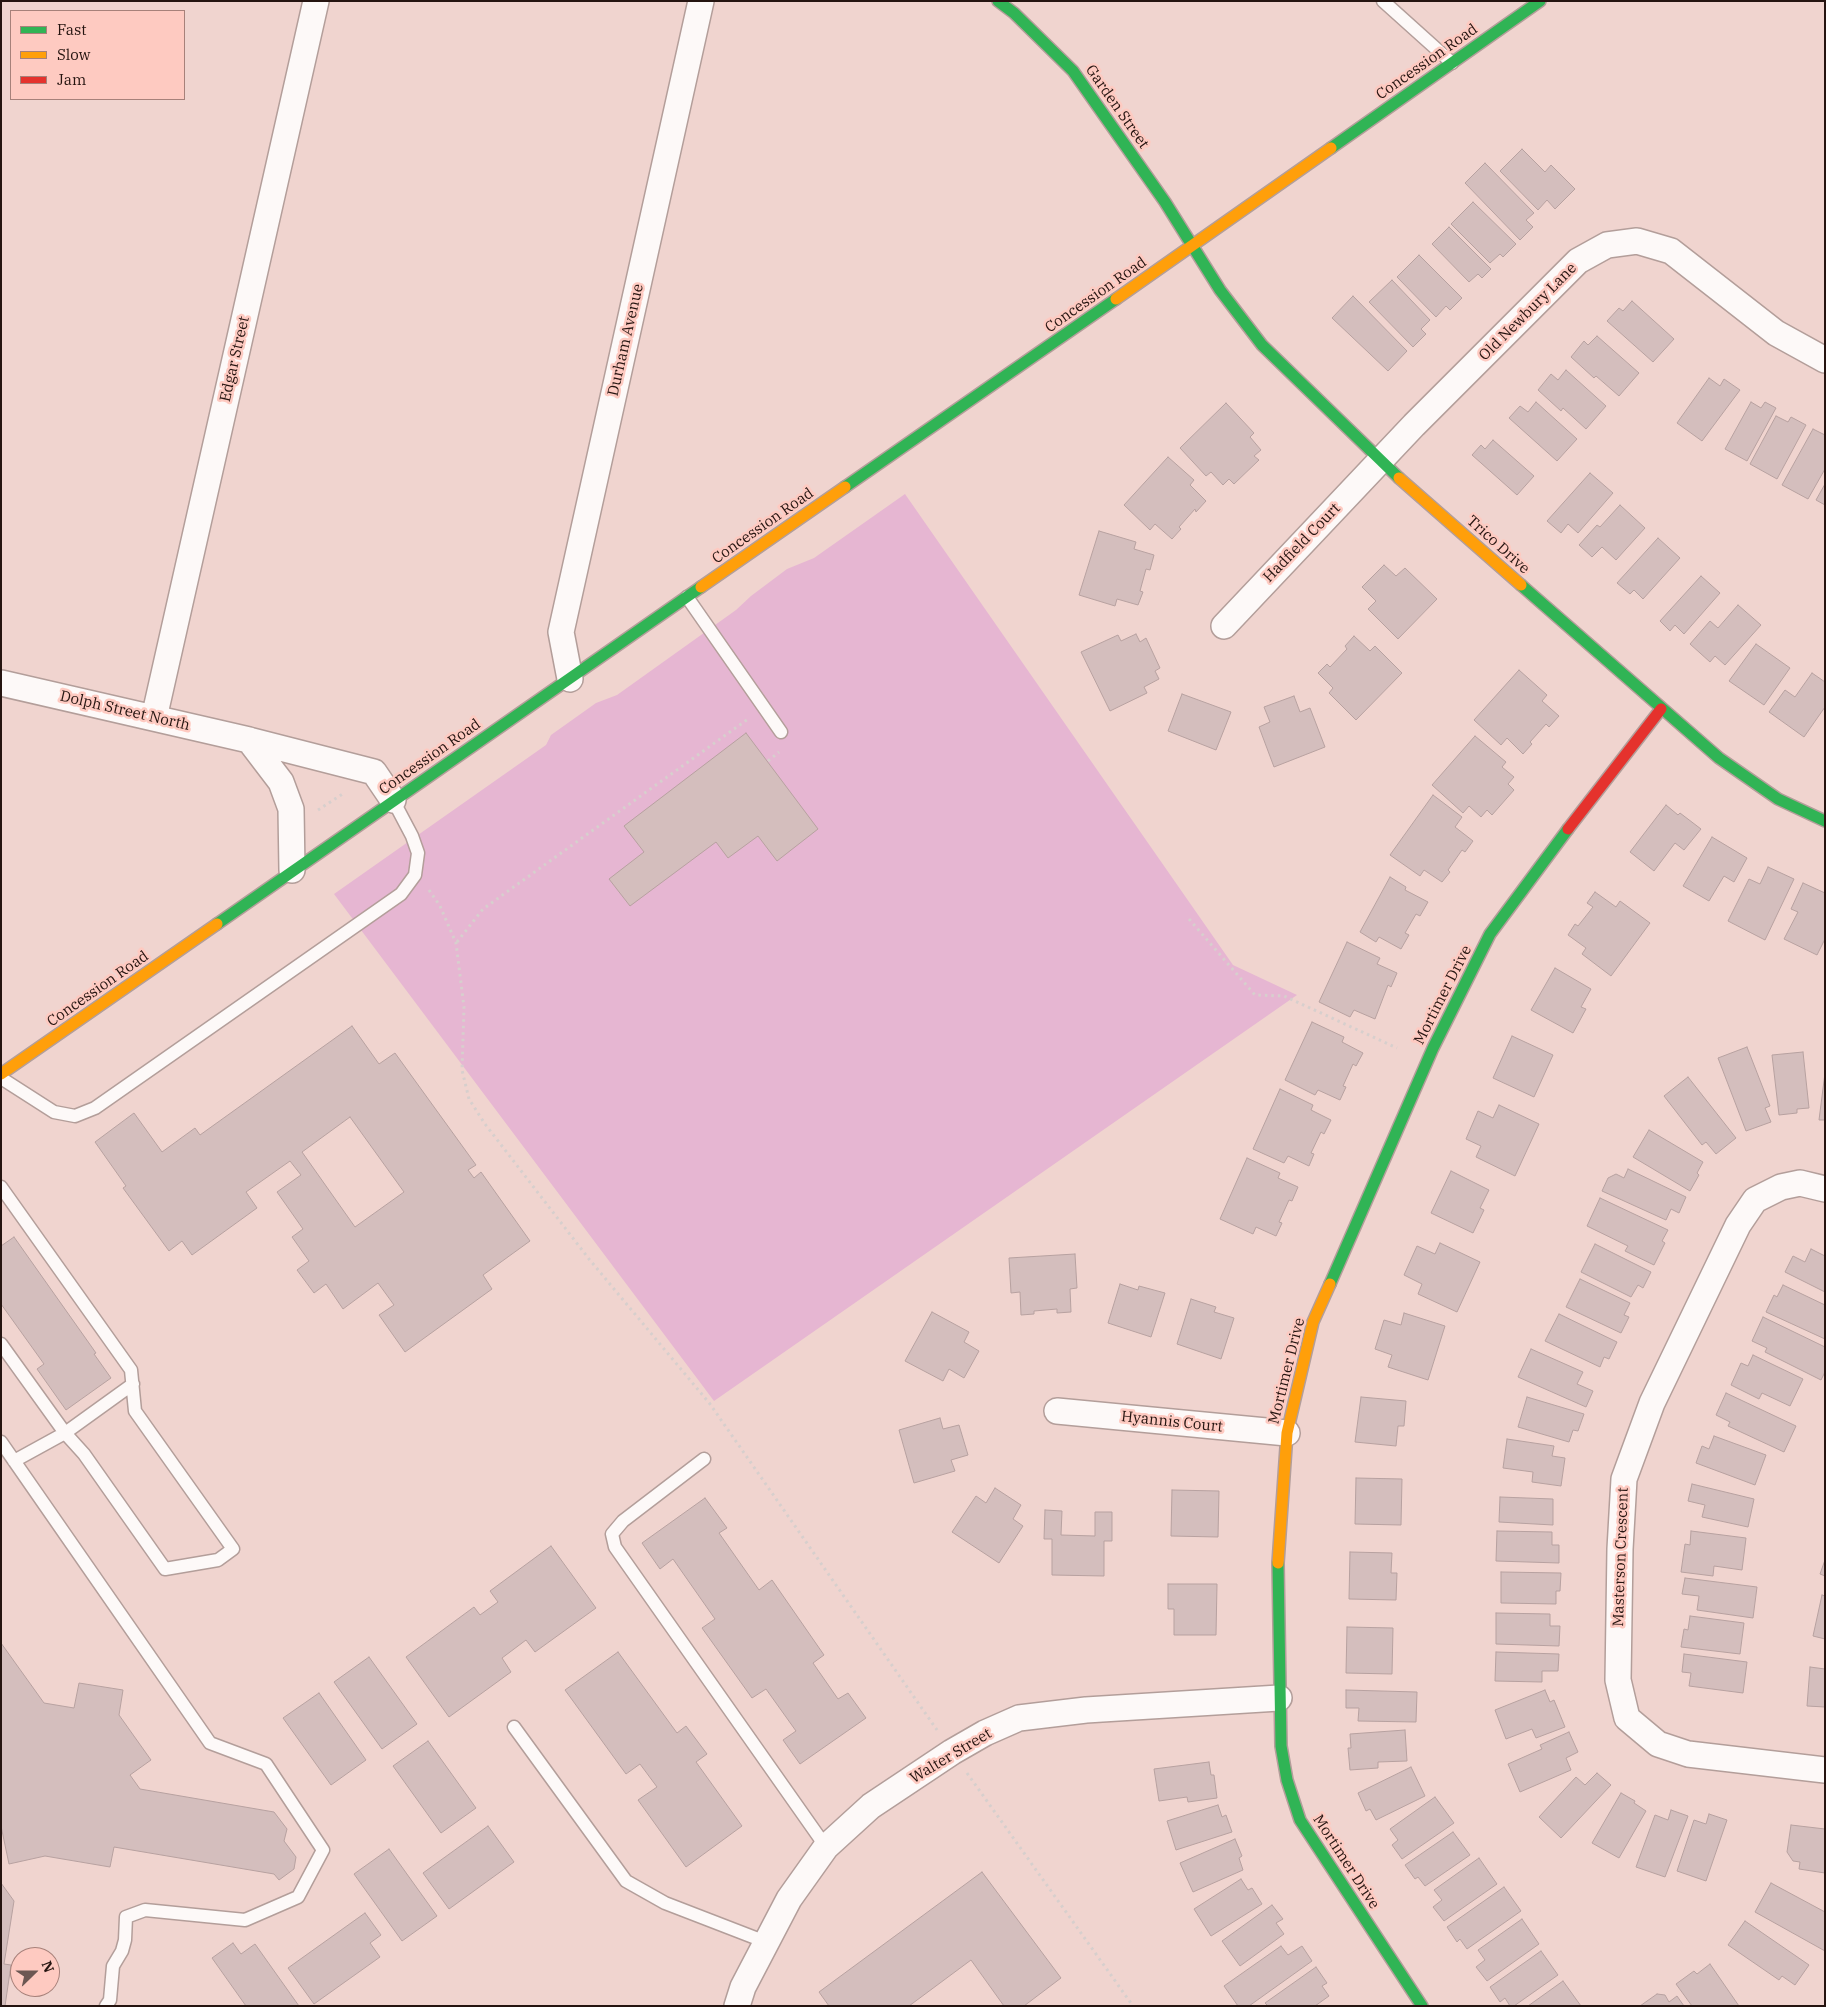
<!DOCTYPE html>
<html>
<head>
<meta charset="utf-8">
<style>
	body { margin:0 }
	#map { position:relative; width:1826px; height:2007px; overflow:hidden; background:#f0d4cf; font-family:"IBM Plex Serif",serif }
	canvas { display:block }
	.frame { position:absolute; inset:0; border:2px solid #251410; pointer-events:none }
	.legend { position:absolute; left:10px; top:10px; width:175px; height:90px; box-sizing:border-box; background:#fecac1; border:1px solid #a7817a; margin:0; padding:6px 9px; list-style:none; font-size:15px; color:#251410 }
	.legend li { display:flex; align-items:center; gap:10px; height:25px }
	.legend b { width:25px; border:1px solid #a7817a }
	.north { position:absolute; left:10px; top:1947px; width:50px; height:50px; box-sizing:border-box; background:#fecac1; border:1px solid #a7817a; border-radius:50%; rotate:68deg; font-size:14px; font-weight:700; line-height:20px; text-align:center; color:#251410 }
	.north::after { content:''; display:block; margin:auto; width:18px; height:22px; background:#6c5753; clip-path:polygon(50% 0,100% 100%,50% 72%,0 100%) }
</style>
</head>
<body>
<div id="map">
<canvas width="1826" height="2007"></canvas>
<div class="frame"></div>
<ul class="legend">
<li><b style="height:6px;background:#30b455"></b>Fast</li>
<li><b style="height:6px;background:#ff9f0a"></b>Slow</li>
<li><b style="height:6px;background:#e5322d"></b>Jam</li>
</ul>
<div class="north">N</div>
</div>
<script>
const c = document.querySelector('canvas').getContext('2d');
c.lineJoin = 'round';
function fill(path, color) { c.fillStyle = color; c.fill(path, 'evenodd'); }
const toPath = rows => new Path2D(rows.map(r => 'M' + r).join(''));
function strokePath(path, color, width, dash) { c.strokeStyle = color; c.lineWidth = width; c.lineCap = dash ? 'butt' : 'round'; c.setLineDash(dash || []); c.stroke(path); }
function drawText(font, color, halo, rows, align = 'center') {
  c.font = font + ' "IBM Plex Serif",serif'; c.lineWidth = 5; c.setLineDash([]); c.textBaseline = 'middle'; c.strokeStyle = halo; c.fillStyle = color; for (const [text, x, y, turn = 0] of rows) {
    c.save(); c.translate(x, y); c.rotate((+turn || 0) * Math.PI / 180); c.textAlign = isNaN(turn) ? turn : align; if (halo) c.strokeText(text, 0, 0); c.fillText(text, 0, 0); c.restore();
  }
}
fill(toPath([
	[905,494,1233,965,1297,995,714,1401,334,894,546,745,551,735,596,703,617,695,736,610,751,596,787,569,814,558]
]), '#e6b6d2');
const building = toPath([
	[1522,149,1545,172,1551,165,1575,189,1555,209,1547,200,1538,210,1500,171,1522,149],
	[1485,163,1534,213,1526,220,1533,227,1520,240,1465,183,1485,163],
	[1473,202,1516,244,1503,257,1500,254,1490,263,1451,224,1473,202],
	[1449,227,1491,269,1482,278,1478,274,1469,282,1432,244,1449,227],
	[1419,255,1462,298,1450,310,1446,306,1436,317,1397,277,1419,255],
	[1392,280,1430,320,1421,329,1426,334,1413,347,1369,302,1392,280],
	[1353,296,1407,351,1388,371,1332,318,1353,296],
	[1632,301,1674,339,1653,362,1607,321,1619,308,1623,311,1632,301],
	[1597,336,1639,373,1619,396,1596,376,1594,378,1571,357,1584,341,1588,345,1597,336],
	[1566,370,1606,406,1586,429,1563,408,1561,411,1538,390,1551,374,1558,380,1566,370],
	[1709,378,1720,386,1724,379,1740,390,1702,441,1677,423,1709,378],
	[1536,402,1577,439,1557,461,1509,418,1520,406,1528,412,1536,402],
	[1751,402,1761,408,1765,402,1776,408,1747,461,1725,449,1751,402],
	[1226,403,1254,433,1250,437,1261,450,1254,456,1259,460,1234,484,1229,479,1223,485,1211,472,1206,476,1180,448,1226,403],
	[1776,416,1788,422,1791,417,1806,425,1777,479,1750,464,1776,416],
	[1813,429,1825,435,1825,469,1808,499,1782,485,1813,429],
	[1493,440,1534,476,1517,495,1472,455,1481,445,1485,449,1493,440],
	[1168,457,1194,480,1190,485,1206,501,1196,512,1195,509,1179,527,1181,529,1172,539,1155,524,1150,530,1124,505,1168,457],
	[1590,473,1613,493,1578,533,1568,524,1561,533,1547,521,1590,473],
	[1825,484,1825,505,1816,500,1825,484],
	[1620,505,1645,528,1616,560,1602,547,1592,557,1579,545,1597,525,1600,527,1620,505],
	[1099,531,1136,542,1134,549,1154,555,1150,570,1146,569,1140,591,1143,592,1138,605,1117,599,1115,606,1079,595,1099,531],
	[1658,538,1680,558,1643,599,1634,590,1630,594,1617,583,1658,538],
	[1384,565,1396,576,1405,568,1437,599,1398,639,1368,609,1376,601,1362,587,1384,565],
	[1701,576,1720,593,1684,634,1675,625,1670,631,1660,621,1701,576],
	[1738,605,1761,625,1725,665,1715,656,1710,662,1690,644,1710,621,1718,628,1738,605],
	[1136,634,1140,642,1146,638,1160,668,1155,671,1159,679,1144,687,1147,693,1110,711,1081,652,1118,635,1121,641,1136,634],
	[1354,636,1370,651,1375,646,1402,673,1356,720,1329,693,1333,688,1318,673,1327,664,1330,667,1347,649,1345,646,1354,636],
	[1756,644,1790,668,1764,705,1729,681,1756,644],
	[1519,670,1547,695,1542,701,1559,716,1549,727,1546,724,1530,742,1532,744,1523,754,1507,738,1501,745,1474,720,1519,670],
	[1812,673,1825,682,1825,707,1804,737,1769,712,1785,690,1795,697,1812,673],
	[1182,694,1231,712,1216,750,1168,731,1182,694],
	[1294,696,1300,712,1310,708,1325,747,1274,767,1259,727,1270,722,1264,707,1294,696],
	[746,733,818,829,777,861,758,836,728,858,716,842,630,906,609,879,644,852,624,826,746,733],
	[1475,736,1506,762,1502,767,1514,777,1508,784,1514,790,1492,815,1487,810,1481,817,1469,806,1463,813,1432,785,1475,736],
	[1433,795,1462,817,1455,827,1473,841,1465,852,1462,850,1448,870,1450,872,1442,882,1424,870,1420,876,1390,855,1433,795],
	[1666,805,1678,815,1680,813,1701,829,1684,850,1675,843,1654,871,1630,852,1666,805],
	[1712,837,1747,858,1734,882,1724,876,1709,901,1683,886,1712,837],
	[1768,867,1794,879,1765,940,1728,921,1749,879,1760,884,1768,867],
	[1390,877,1406,887,1405,890,1428,902,1420,916,1416,914,1405,933,1409,935,1401,949,1379,937,1376,942,1360,932,1390,877],
	[1803,883,1825,893,1825,939,1817,955,1784,939,1798,912,1791,909,1803,883],
	[1595,892,1616,907,1620,901,1650,923,1611,976,1582,954,1586,948,1568,935,1575,924,1578,926,1593,907,1587,903,1595,892],
	[1347,942,1380,958,1377,964,1397,973,1391,987,1388,985,1375,1019,1354,1010,1350,1017,1319,1002,1347,942],
	[1555,968,1591,989,1581,1007,1586,1009,1573,1033,1531,1010,1555,968],
	[1312,1022,1344,1037,1342,1042,1363,1053,1356,1066,1353,1064,1343,1086,1346,1087,1340,1100,1318,1090,1315,1095,1285,1080,1312,1022],
	[352,1026,379,1064,395,1053,476,1165,468,1170,474,1178,481,1172,530,1241,483,1275,492,1289,405,1352,379,1315,394,1305,378,1283,343,1309,326,1284,314,1293,297,1270,309,1261,292,1237,303,1229,277,1192,301,1175,290,1161,246,1192,257,1208,192,1255,182,1241,169,1251,123,1188,126,1186,95,1142,134,1113,162,1152,195,1128,200,1135,352,1026],
	[350,1117,404,1192,355,1227,302,1152,350,1117],
	[1512,1036,1553,1055,1534,1097,1493,1078,1512,1036],
	[1747,1047,1770,1106,1765,1108,1771,1122,1746,1131,1718,1058,1747,1047],
	[1803,1052,1809,1108,1797,1109,1797,1113,1779,1115,1772,1055,1803,1052],
	[1825,1073,1825,1120,1819,1120,1825,1073],
	[1688,1077,1736,1138,1716,1154,1706,1142,1702,1145,1664,1096,1688,1077],
	[1280,1089,1313,1105,1311,1110,1331,1120,1324,1134,1321,1132,1311,1153,1314,1154,1309,1166,1288,1156,1284,1163,1253,1149,1280,1089],
	[1499,1105,1539,1124,1515,1176,1476,1157,1481,1146,1466,1139,1478,1111,1493,1118,1499,1105],
	[1649,1130,1703,1162,1697,1173,1699,1175,1690,1191,1633,1157,1649,1130],
	[1247,1158,1280,1173,1278,1178,1298,1187,1292,1201,1289,1200,1279,1222,1282,1223,1276,1236,1256,1227,1253,1234,1220,1219,1247,1158],
	[1628,1169,1686,1197,1679,1213,1671,1209,1666,1220,1602,1191,1608,1178,1616,1174,1624,1178,1628,1169],
	[1451,1171,1489,1190,1480,1208,1484,1210,1473,1233,1431,1213,1451,1171],
	[1600,1198,1668,1230,1662,1241,1665,1243,1654,1265,1625,1251,1628,1246,1587,1226,1600,1198],
	[14,1237,96,1353,94,1354,111,1378,66,1410,37,1369,44,1364,1,1304,1,1246,14,1237],
	[1440,1243,1480,1262,1457,1312,1418,1294,1422,1284,1404,1275,1417,1246,1435,1254,1440,1243],
	[1595,1244,1651,1272,1643,1288,1638,1285,1631,1297,1581,1272,1595,1244],
	[1811,1249,1825,1256,1825,1292,1785,1272,1793,1256,1805,1262,1811,1249],
	[1075,1254,1077,1288,1070,1289,1071,1312,1057,1313,1057,1309,1034,1311,1034,1314,1021,1315,1020,1292,1011,1293,1009,1258,1075,1254],
	[1580,1279,1630,1303,1624,1315,1629,1317,1621,1333,1566,1307,1580,1279],
	[1120,1284,1138,1290,1139,1286,1165,1293,1151,1337,1108,1323,1120,1284],
	[1783,1285,1825,1305,1825,1339,1766,1312,1774,1295,1777,1297,1783,1285],
	[1191,1299,1216,1307,1214,1312,1234,1318,1221,1359,1177,1344,1191,1299],
	[932,1312,969,1332,964,1342,979,1351,964,1378,949,1369,943,1381,905,1361,932,1312],
	[1404,1313,1445,1326,1428,1380,1388,1367,1392,1355,1375,1349,1384,1320,1401,1325,1404,1313],
	[1559,1314,1617,1342,1609,1359,1604,1357,1600,1367,1545,1341,1559,1314],
	[1763,1317,1825,1347,1825,1372,1821,1380,1765,1352,1767,1348,1752,1341,1763,1317],
	[1531,1349,1583,1372,1577,1384,1593,1391,1586,1407,1518,1377,1531,1349],
	[1753,1355,1803,1379,1790,1406,1762,1393,1759,1399,1731,1385,1741,1363,1748,1366,1753,1355],
	[1726,1393,1796,1426,1784,1452,1728,1426,1730,1422,1716,1415,1726,1393],
	[1361,1397,1406,1401,1404,1426,1398,1426,1396,1446,1355,1442,1361,1397],
	[1527,1397,1584,1414,1578,1431,1573,1430,1569,1442,1518,1427,1527,1397],
	[940,1418,943,1429,959,1425,968,1455,951,1460,955,1471,914,1483,899,1430,940,1418],
	[1714,1436,1766,1455,1755,1485,1696,1463,1702,1446,1709,1449,1714,1436],
	[1507,1439,1554,1446,1552,1456,1565,1458,1561,1486,1532,1482,1533,1472,1503,1468,1507,1439],
	[1356,1478,1402,1479,1401,1525,1355,1524,1356,1478],
	[1692,1484,1754,1499,1748,1527,1702,1517,1705,1505,1688,1501,1692,1484],
	[995,1488,1021,1505,1013,1519,1023,1526,999,1563,952,1532,976,1496,986,1503,995,1488],
	[1172,1490,1219,1491,1218,1537,1171,1536,1172,1490],
	[1500,1497,1553,1499,1553,1525,1499,1522,1500,1497],
	[705,1498,727,1528,719,1533,759,1590,772,1580,824,1655,813,1663,838,1699,848,1693,866,1718,800,1764,783,1740,796,1731,766,1689,752,1698,702,1628,715,1619,673,1559,660,1569,642,1543,705,1498],
	[1045,1510,1062,1511,1061,1535,1095,1536,1095,1512,1112,1512,1112,1541,1104,1541,1104,1576,1052,1575,1052,1539,1044,1539,1045,1510],
	[1497,1531,1552,1532,1552,1545,1559,1545,1559,1563,1496,1561,1497,1531],
	[1691,1531,1746,1538,1742,1570,1714,1566,1713,1576,1681,1572,1685,1544,1690,1545,1691,1531],
	[551,1546,596,1608,535,1652,526,1640,502,1658,511,1672,449,1717,406,1657,474,1607,480,1615,498,1602,490,1591,551,1546],
	[1350,1552,1392,1553,1391,1573,1397,1573,1396,1600,1349,1599,1350,1552],
	[1825,1560,1825,1576,1820,1574,1825,1560],
	[1501,1572,1561,1573,1560,1591,1556,1591,1556,1604,1501,1603,1501,1572],
	[1685,1578,1757,1587,1753,1618,1697,1610,1699,1596,1682,1594,1685,1578],
	[1168,1584,1217,1584,1216,1635,1174,1635,1174,1609,1168,1609,1168,1584],
	[1822,1595,1825,1596,1825,1639,1813,1636,1822,1595],
	[1496,1613,1550,1614,1550,1626,1560,1626,1559,1646,1496,1644,1496,1613],
	[1690,1616,1744,1623,1740,1654,1681,1647,1684,1629,1688,1630,1690,1616],
	[1347,1627,1393,1628,1392,1674,1346,1673,1347,1627],
	[1,1643,44,1703,74,1708,79,1683,123,1690,119,1715,151,1760,130,1775,140,1789,274,1812,287,1829,284,1841,296,1857,294,1869,279,1880,274,1874,114,1847,110,1867,45,1856,9,1864,1,1826,1,1643],
	[618,1652,677,1733,686,1726,707,1754,696,1762,742,1826,686,1867,638,1800,657,1787,640,1764,626,1774,565,1690,618,1652],
	[1496,1652,1559,1654,1558,1671,1542,1671,1542,1682,1495,1681,1496,1652],
	[1684,1654,1747,1662,1743,1693,1689,1686,1691,1673,1682,1672,1684,1654],
	[369,1657,417,1724,382,1749,334,1682,369,1657],
	[1810,1667,1825,1669,1825,1707,1807,1706,1810,1667],
	[1346,1690,1417,1692,1416,1722,1358,1721,1359,1708,1346,1708,1346,1690],
	[1545,1690,1550,1702,1554,1700,1565,1727,1536,1738,1532,1729,1506,1739,1495,1710,1545,1690],
	[319,1693,366,1760,331,1785,283,1718,319,1693],
	[1405,1730,1407,1761,1378,1762,1378,1768,1350,1770,1348,1748,1351,1748,1350,1734,1405,1730],
	[1569,1732,1578,1752,1566,1758,1571,1770,1520,1792,1508,1764,1542,1749,1540,1745,1569,1732],
	[428,1741,476,1808,441,1833,393,1766,428,1741],
	[1209,1762,1211,1775,1214,1775,1217,1798,1188,1802,1187,1797,1159,1801,1154,1769,1209,1762],
	[1411,1767,1425,1796,1376,1820,1370,1809,1366,1811,1358,1793,1411,1767],
	[1597,1773,1611,1785,1561,1838,1539,1817,1576,1777,1585,1785,1597,1773],
	[1621,1793,1635,1801,1634,1803,1646,1811,1619,1858,1592,1843,1621,1793],
	[1435,1797,1454,1823,1402,1859,1392,1845,1398,1840,1390,1829,1435,1797],
	[1218,1805,1222,1817,1226,1815,1232,1832,1176,1850,1167,1821,1218,1805],
	[1671,1810,1688,1816,1665,1877,1636,1867,1655,1815,1668,1820,1671,1810],
	[1709,1814,1727,1820,1706,1881,1677,1871,1694,1820,1706,1824,1709,1814],
	[1791,1825,1825,1829,1825,1873,1799,1869,1800,1862,1793,1861,1787,1852,1791,1825],
	[488,1826,514,1862,449,1909,423,1873,488,1826],
	[1453,1832,1470,1855,1425,1886,1418,1877,1415,1879,1405,1865,1453,1832],
	[1235,1839,1242,1856,1239,1858,1243,1870,1193,1892,1180,1863,1235,1839],
	[389,1849,437,1916,402,1941,354,1874,389,1849],
	[1479,1858,1497,1884,1444,1921,1433,1907,1442,1900,1434,1890,1479,1858],
	[982,1872,1061,1978,1024,2006,1004,2006,971,1960,909,2006,829,2006,819,1992,982,1872],
	[1241,1879,1248,1890,1252,1888,1262,1904,1211,1936,1194,1909,1241,1879],
	[1,1883,14,1901,4,1964,11,1965,5,2006,1,2006,1,1883],
	[1771,1883,1825,1912,1825,1951,1755,1912,1771,1883],
	[1504,1887,1521,1911,1467,1949,1460,1939,1457,1942,1447,1927,1504,1887],
	[1272,1905,1283,1919,1276,1923,1284,1934,1240,1966,1222,1941,1272,1905],
	[365,1913,381,1935,370,1943,380,1957,314,2004,288,1968,365,1913],
	[1522,1919,1539,1944,1487,1981,1476,1967,1485,1960,1478,1950,1522,1919],
	[1745,1921,1809,1965,1795,1985,1782,1976,1779,1980,1728,1945,1745,1921],
	[233,1943,241,1954,255,1944,299,2006,246,2006,212,1958,233,1943],
	[1281,1946,1288,1955,1302,1946,1312,1961,1249,2006,1238,2006,1224,1986,1281,1946],
	[1541,1951,1558,1975,1514,2006,1510,2006,1505,1998,1500,2002,1490,1987,1541,1951],
	[1710,1964,1739,2006,1692,2006,1676,1984,1694,1971,1697,1974,1710,1964],
	[1316,1967,1327,1983,1322,1986,1329,1996,1315,2006,1268,2006,1265,2003,1316,1967],
	[1563,1981,1581,2006,1528,2006,1563,1981],
	[1657,1994,1665,1995,1669,2002,1677,1996,1684,2006,1640,2006,1657,1994]
]);
fill(building, '#d4bebd');
strokePath(building, '#b7a1a0', 1);
const lane = toPath([
	[1383,1,1452,63],
	[687,597,781,732],
	[1,1078,54,1112,75,1116,95,1108,401,894,415,875,418,853,412,836,393,800],
	[1,1187,131,1370,135,1411,233,1549,218,1560,165,1569,84,1454,65,1433,1,1344],
	[1,1442,210,1743,266,1764,323,1850,298,1897,245,1920,145,1910,126,1917,125,1940,122,1951,113,1966,110,2000,106,2006],
	[704,1459,623,1521,612,1534,615,1547,826,1847],
	[14,1461,65,1433,133,1384],
	[514,1727,626,1881,665,1903,766,1942]
]);
const street = toPath([
	[1224,626,1414,425,1578,261,1607,245,1637,241,1671,251,1776,333,1825,360],
	[570,679,561,632,701,1],
	[1,683,249,740,374,772,393,800],
	[154,718,316,1],
	[249,740,281,782,291,809,292,870],
	[1825,1189,1800,1183,1781,1187,1755,1200,1738,1225,1652,1403,1624,1479,1620,1549,1618,1680,1627,1718,1658,1744,1688,1754,1825,1770],
	[1057,1411,1287,1433],
	[737,2006,743,1987,789,1899,826,1847,871,1806,952,1752,985,1733,1019,1718,1086,1710,1279,1698]
]);
const fast = toPath([
	[998,1,1014,13,1073,71,1165,202,1220,290,1262,345,1399,478],
	[1331,148,1540,1],
	[845,487,1116,299],
	[1521,585,1719,758,1778,799,1825,821],
	[217,924,701,587],
	[1330,1284,1433,1048,1490,934,1568,829],
	[1278,1563,1281,1746,1287,1780,1300,1820,1422,2006]
]);
const slow = toPath([
	[1116,299,1331,148],
	[1399,478,1521,585],
	[701,587,845,487],
	[1,1074,217,924],
	[1278,1563,1287,1433,1313,1322,1330,1284]
]);
const jam = toPath([
	[1568,829,1661,709]
]);
strokePath(lane, '#b39e9a', 15);
strokePath(street, '#b39e9a', 28);
strokePath(fast, '#b39e9a', 14);
strokePath(slow, '#b39e9a', 14);
strokePath(jam, '#b39e9a', 14);
strokePath(toPath([
	[768,761,779,752],
	[318,810,344,793],
	[429,890,440,906,456,943,464,1007,462,1070,469,1099,485,1124,589,1259,710,1404,937,1730],
	[1189,919,1255,995,1284,996,1397,1048],
	[457,942,483,909,748,719],
	[967,1773,1133,2006]
]), '#d7cfcd', 3, [2.5, 4]);
strokePath(lane, '#fdf9f8', 12);
strokePath(street, '#fdf9f8', 25);
strokePath(fast, '#30b455', 11);
strokePath(slow, '#ff9f0a', 11);
strokePath(jam, '#e5322d', 11);
drawText('15px', '#251410', '#fecac1', [
	["Concession Road",1427,62,-35],
	["Garden Street",1117,107,55],
	["Concession Road",1096,295,-35],
	["Old Newbury Lane",1528,312,-45],
	["Durham Avenue",626,340,-77],
	["Edgar Street",235,359,-77],
	["Concession Road",763,526,-35],
	["Hadfield Court",1302,543,-46],
	["Trico Drive",1498,545,42],
	["Dolph Street North",125,711,13],
	["Concession Road",430,757,-35],
	["Concession Road",98,989,-35],
	["Mortimer Drive",1443,995,-63],
	["Mortimer Drive",1287,1371,-76],
	["Hyannis Court",1172,1422,6],
	["Masterson Crescent",1621,1557,-88],
	["Walter Street",951,1756,-31],
	["Mortimer Drive",1346,1862,57]
]);
</script>
</body>
</html>
